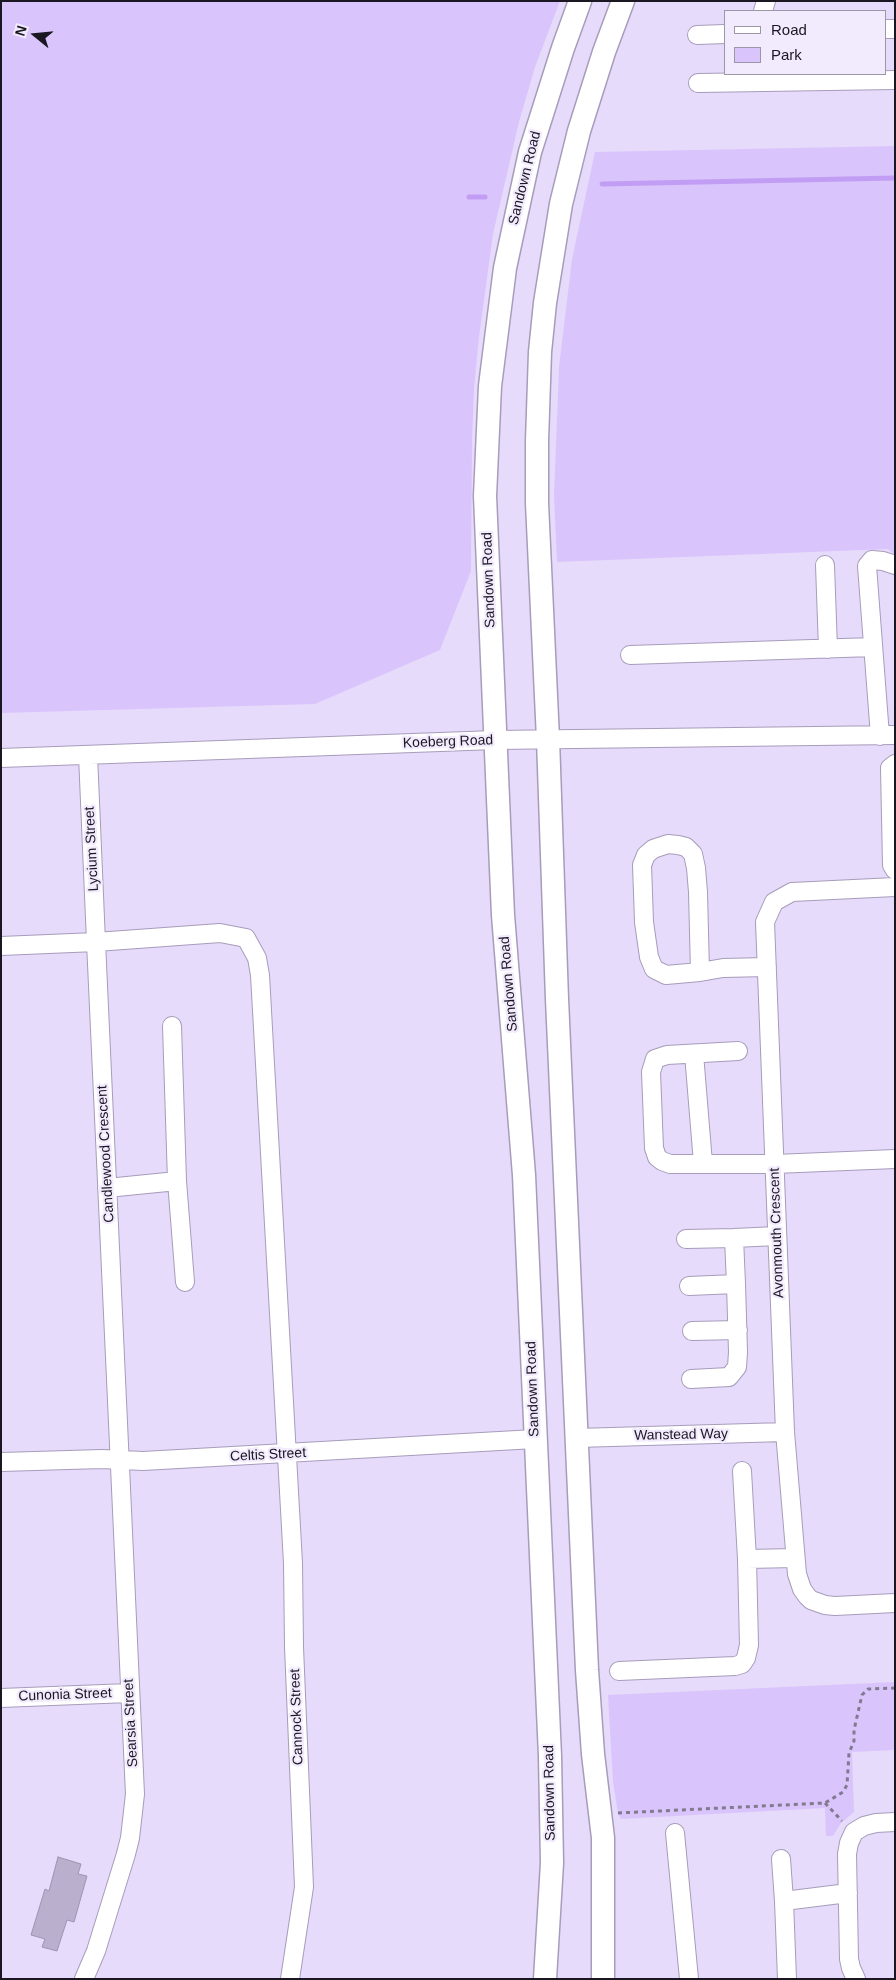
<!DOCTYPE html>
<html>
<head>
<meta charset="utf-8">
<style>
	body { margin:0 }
	#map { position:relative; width:896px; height:1980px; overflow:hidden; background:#e7dbfb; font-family:Arial,sans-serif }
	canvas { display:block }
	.frame { position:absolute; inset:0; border:2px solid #1b1722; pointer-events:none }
	.legend { position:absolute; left:724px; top:10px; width:162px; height:65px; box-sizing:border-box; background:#f2ebfe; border:1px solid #9c96a6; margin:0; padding:6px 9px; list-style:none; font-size:15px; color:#1b1722 }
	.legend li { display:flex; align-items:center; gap:10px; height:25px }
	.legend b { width:25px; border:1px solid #9c96a6 }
	.north { position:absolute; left:10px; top:10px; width:50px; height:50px; -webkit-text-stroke:4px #f2ebfe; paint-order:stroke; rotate:287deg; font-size:14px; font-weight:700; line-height:20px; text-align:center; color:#1b1722 }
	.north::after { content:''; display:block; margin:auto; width:18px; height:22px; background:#1b1722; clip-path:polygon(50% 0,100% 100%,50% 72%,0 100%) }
</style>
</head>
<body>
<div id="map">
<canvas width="896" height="1980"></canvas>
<div class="frame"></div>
<ul class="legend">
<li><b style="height:6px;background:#fff"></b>Road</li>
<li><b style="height:14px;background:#dac4fc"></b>Park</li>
</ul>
<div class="north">N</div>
</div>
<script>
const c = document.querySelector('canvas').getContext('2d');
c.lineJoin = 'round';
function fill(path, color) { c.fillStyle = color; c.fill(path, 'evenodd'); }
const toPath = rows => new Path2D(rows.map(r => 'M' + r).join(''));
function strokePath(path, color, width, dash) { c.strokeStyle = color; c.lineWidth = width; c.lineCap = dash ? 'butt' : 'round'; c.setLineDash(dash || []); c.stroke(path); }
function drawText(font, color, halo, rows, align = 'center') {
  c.font = font + ' Arial,sans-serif'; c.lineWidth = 4.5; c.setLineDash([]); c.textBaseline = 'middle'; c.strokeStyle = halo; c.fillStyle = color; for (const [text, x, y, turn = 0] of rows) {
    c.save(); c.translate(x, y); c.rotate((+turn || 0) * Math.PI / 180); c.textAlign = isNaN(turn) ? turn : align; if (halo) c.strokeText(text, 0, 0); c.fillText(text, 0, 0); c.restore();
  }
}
fill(toPath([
	[1,1,560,1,535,67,519,122,493,234,479,337,474,388,472,440,471,571,440,650,315,704,1,713],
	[895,146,895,555,888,549,557,562,554,496,559,367,572,259,595,152],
	[895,1682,895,1750,852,1752,854,1812,841,1823,833,1836,826,1836,825,1808,621,1819,618,1814,613,1782,608,1695]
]), '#dac4fc');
strokePath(toPath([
	[602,184,895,178],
	[469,197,485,197]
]), '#c19ef3', 5);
const building = toPath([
	[58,1857,81,1864,78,1874,87,1876,74,1922,67,1920,57,1951,42,1947,45,1939,31,1935,45,1889,49,1891,58,1857]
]);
fill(building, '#bbafce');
strokePath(building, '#9e93b0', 1);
const minor = toPath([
	[763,11,766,1],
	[885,29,895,29],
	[697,35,725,34],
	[698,83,895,80],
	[825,565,828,649],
	[630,655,873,647],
	[880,736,867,566,872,560,883,561,895,565],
	[88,755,96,942,220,933,246,938,257,958,260,975,293,1563,294,1647,304,1887,290,1979],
	[1,758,495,740,895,735],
	[895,764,890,768,892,865,895,870],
	[895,887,792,892,774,902,765,922,785,1432,797,1574,802,1589,807,1596,811,1600,825,1605,835,1606,895,1603],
	[1,946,96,942,135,1794,130,1838,126,1854,96,1951,84,1979],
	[700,972,698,892,696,868,693,854,686,847,678,845,668,844,653,849,646,855,642,865,644,922,649,957,654,969,666,975,700,972,723,968,767,967],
	[738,1051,667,1055,655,1059,651,1072,654,1148,657,1157,662,1161,670,1164,775,1164,895,1159],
	[694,1054,703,1163],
	[177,1181,185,1282],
	[107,1188,177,1181,172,1026],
	[734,1238,777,1236],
	[686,1239,734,1238,736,1284,738,1352,737,1367,729,1377,691,1379],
	[689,1286,736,1284],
	[692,1331,738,1330],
	[577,1438,785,1432],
	[1,1462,102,1459,143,1461,535,1439],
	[742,1471,747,1559],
	[619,1671,735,1666,742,1664,746,1658,749,1645,747,1559,795,1558],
	[1,1698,129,1693],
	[675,1833,689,1979],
	[781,1859,784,1901],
	[787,1979,784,1901,848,1893],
	[856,1979,851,1968,849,1959,847,1854,849,1843,854,1832,864,1826,876,1823,895,1822]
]);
const major = toPath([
	[545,1979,552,1863,550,1756,524,1175,503,915,485,496,490,386,505,268,530,152,563,48,580,1],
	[603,1979,603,1838,593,1754,587,1670,557,999,548,739,537,503,537,441,540,352,545,303,561,204,579,131,604,52,623,1]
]);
strokePath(minor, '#a79cba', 20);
strokePath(major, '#a79cba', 25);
strokePath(toPath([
	[825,1803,842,1821],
	[618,1813,825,1803,843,1792,847,1785,849,1753,854,1741,854,1730,862,1695,868,1689,895,1688]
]), '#827a90', 3, [4, 4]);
strokePath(minor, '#fff', 18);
strokePath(major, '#fff', 22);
drawText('14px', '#1b1722', '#f2ebfe', [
	["Sandown Road",525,178,-76],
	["Sandown Road",489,580,-92],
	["Koeberg Road",448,742,-2],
	["Lycium Street",92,849,-93],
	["Sandown Road",509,984,-95],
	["Candlewood Crescent",106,1154,-93],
	["Avonmouth Crescent",777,1233,-92],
	["Sandown Road",533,1389,-92],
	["Wanstead Way",681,1435,-1],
	["Celtis Street",268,1455,-3],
	["Cunonia Street",65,1695,-2],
	["Cannock Street",297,1717,-92],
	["Searsia Street",131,1723,-93],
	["Sandown Road",550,1793,-91]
]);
</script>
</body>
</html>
